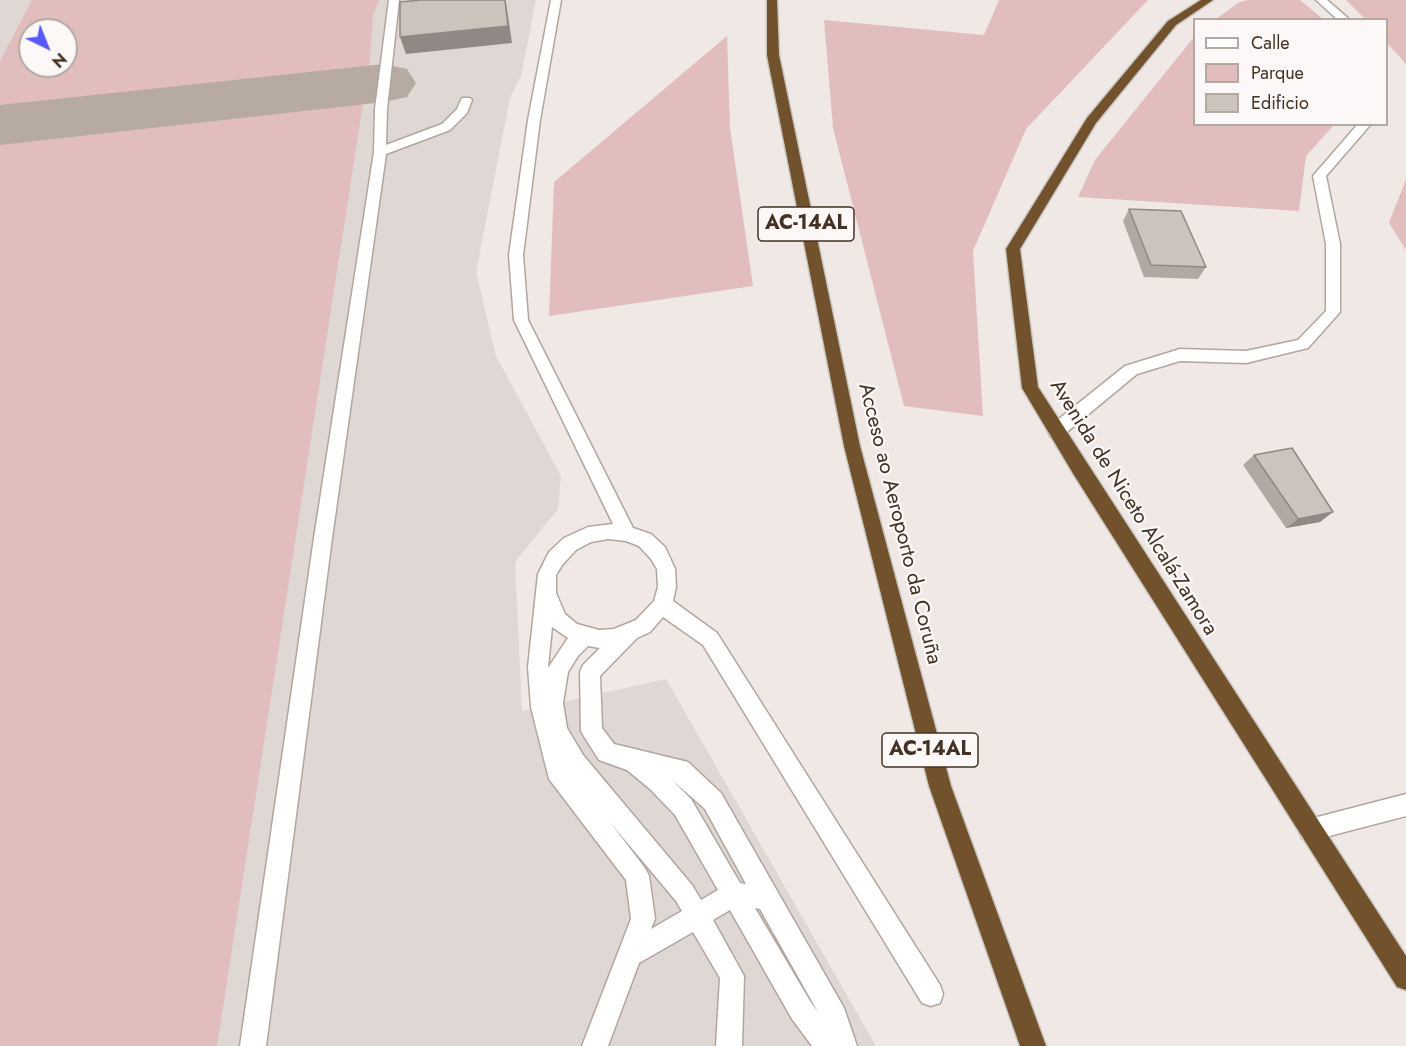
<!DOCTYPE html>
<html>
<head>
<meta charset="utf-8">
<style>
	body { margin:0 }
	#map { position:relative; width:1406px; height:1046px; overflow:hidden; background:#efe8e5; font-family:Jost,sans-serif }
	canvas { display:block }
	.legend { position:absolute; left:1193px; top:18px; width:195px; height:108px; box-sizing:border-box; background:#fbf8f7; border:2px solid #b1a9a2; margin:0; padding:8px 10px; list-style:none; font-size:18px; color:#433223 }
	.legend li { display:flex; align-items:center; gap:12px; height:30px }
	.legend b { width:30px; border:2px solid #b1a9a2 }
	.north { position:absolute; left:18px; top:18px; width:60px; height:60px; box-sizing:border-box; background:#fbf8f7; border:2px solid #b1a9a2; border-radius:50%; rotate:137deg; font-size:16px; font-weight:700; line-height:24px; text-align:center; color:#433223 }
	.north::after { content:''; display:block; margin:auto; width:21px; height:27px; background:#5859fa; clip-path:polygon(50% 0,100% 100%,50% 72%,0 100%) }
</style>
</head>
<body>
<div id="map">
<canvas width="1406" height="1046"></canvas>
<ul class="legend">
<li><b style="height:8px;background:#fff"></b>Calle</li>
<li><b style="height:16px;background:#e1bebd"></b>Parque</li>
<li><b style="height:16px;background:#cdc3bd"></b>Edificio</li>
</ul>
<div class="north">N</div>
</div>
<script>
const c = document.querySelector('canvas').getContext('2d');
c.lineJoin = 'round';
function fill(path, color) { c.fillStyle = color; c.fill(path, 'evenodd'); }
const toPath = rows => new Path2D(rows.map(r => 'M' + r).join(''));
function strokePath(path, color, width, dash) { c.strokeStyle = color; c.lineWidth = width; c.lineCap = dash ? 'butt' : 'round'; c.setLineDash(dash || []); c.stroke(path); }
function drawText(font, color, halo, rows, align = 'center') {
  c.font = font + ' Jost,sans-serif'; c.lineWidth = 4.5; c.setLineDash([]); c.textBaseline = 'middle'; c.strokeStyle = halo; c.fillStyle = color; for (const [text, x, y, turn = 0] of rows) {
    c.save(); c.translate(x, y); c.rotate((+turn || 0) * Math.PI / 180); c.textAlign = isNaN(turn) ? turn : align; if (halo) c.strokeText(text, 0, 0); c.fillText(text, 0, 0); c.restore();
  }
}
fill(toPath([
	[0,0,536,0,521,76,510,98,476,272,496,356,561,476,558,509,515,562,522,711,666,679,876,1046,0,1046],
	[30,30,66,30,66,66,30,66]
]), '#dfd7d3');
fill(toPath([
	[32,0,379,0,373,16,369,75,0,117,0,61],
	[30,30,66,30,66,66,30,66],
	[999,0,1148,0,1026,129,973,251,983,416,904,406,833,128,824,20,984,35],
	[1247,0,1300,0,1323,19,1216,19,1238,3],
	[1346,0,1406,0,1406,64,1387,43,1386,20,1365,19],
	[727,36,730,128,753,286,549,316,554,182],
	[1194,37,1194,124,1334,125,1306,156,1299,211,1078,197,1095,160],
	[364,97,217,1046,0,1046,0,135],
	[1406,179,1406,250,1389,223]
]), '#e1bebd');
fill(toPath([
	[384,64,407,69,416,83,407,97,384,102,0,145,0,105,384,64]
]), '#b6aaa2');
const minor = toPath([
	[389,0,399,0,387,109,386,145,442,124,457,109,462,98,470,98,472,100,467,113,450,130,386,154,332,538,266,1046,240,1046,314,538,374,152,375,109,389,0],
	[551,0,561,0,540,120,523,255,528,320,633,528,651,534,665,547,675,569,676,587,673,601,717,633,940,985,943,994,940,1003,931,1006,922,1003,703,645,663,617,650,632,637,638,600,676,602,728,614,744,688,762,721,793,844,1008,857,1046,812,1046,792,1019,730,910,713,920,744,976,742,1046,716,1046,720,978,693,932,639,963,608,1046,582,1046,631,919,626,880,549,779,531,707,528,667,538,574,549,552,564,538,588,527,613,524,514,320,509,255,528,120,551,0],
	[608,539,626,541,639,546,651,559,657,569,658,587,654,601,636,620,614,629,599,630,577,624,565,614,556,593,556,575,563,564,576,550,591,542,608,539],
	[552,627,568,638,548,668,548,667,552,627],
	[588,646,600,648,583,665,580,672,581,731,585,738,599,760,627,770,650,789,675,815,718,890,701,900,692,885,583,755,567,728,563,703,568,672,578,656,588,646],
	[671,779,705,809,746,884,740,883,691,799,671,779],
	[609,821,676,901,682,911,651,929,655,919,649,876,645,868,609,821],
	[755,908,760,909,818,1012,810,1001,755,908],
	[1316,0,1327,0,1350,20,1338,20,1316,0],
	[1358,124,1371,124,1326,176,1340,244,1340,312,1308,348,1246,363,1180,361,1137,374,1062,436,1056,438,1050,436,1048,431,1050,426,1125,366,1180,349,1246,351,1298,340,1326,311,1326,244,1313,176,1358,124],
	[1406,794,1406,816,1310,841,1302,838,1299,830,1302,822,1310,819,1406,794]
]);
const highway = toPath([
	[767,0,777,0,779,55,860,446,951,786,1046,1046,1020,1046,929,786,844,446,767,55,767,0],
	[1201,0,1213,0,1176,25,1096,123,1020,249,1038,387,1406,956,1406,990,1397,987,1074,475,1022,388,1006,249,1087,118,1168,21,1201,0]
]);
strokePath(minor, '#b1a69f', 3);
strokePath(highway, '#cac6c1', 3);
fill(minor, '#fff');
fill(highway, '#71522c');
fill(toPath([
	[1129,209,1206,267,1198,279,1144,277,1123,221],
	[1254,455,1320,522,1286,528,1243,465]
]), '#b0a8a3');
fill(toPath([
	[505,0,507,9,512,43,406,54,400,37],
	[1333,512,1320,522,1286,528,1298,519]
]), '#908884');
const building = toPath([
	[421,0,505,0,508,26,400,37,400,2,421,0],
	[1129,209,1181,211,1206,267,1151,265,1129,209],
	[1292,448,1333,512,1298,519,1254,455,1292,448]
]);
fill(building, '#cdc3bd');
strokePath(building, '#908884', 1.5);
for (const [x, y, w] of [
	[806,224,96],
	[930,750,96]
]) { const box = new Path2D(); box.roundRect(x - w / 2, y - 17, w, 34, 4.5); c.fillStyle = '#fbf8f7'; c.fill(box); strokePath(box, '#433223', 1.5); }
drawText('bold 20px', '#433223', null, [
	["AC-14AL",806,224],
	["AC-14AL",930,750]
]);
drawText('21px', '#433223', '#fbf8f7', [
	["Avenida de Niceto Alcalá-Zamora",1133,508,58],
	["Acceso ao Aeroporto da Coruña",899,524,76]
]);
</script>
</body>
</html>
